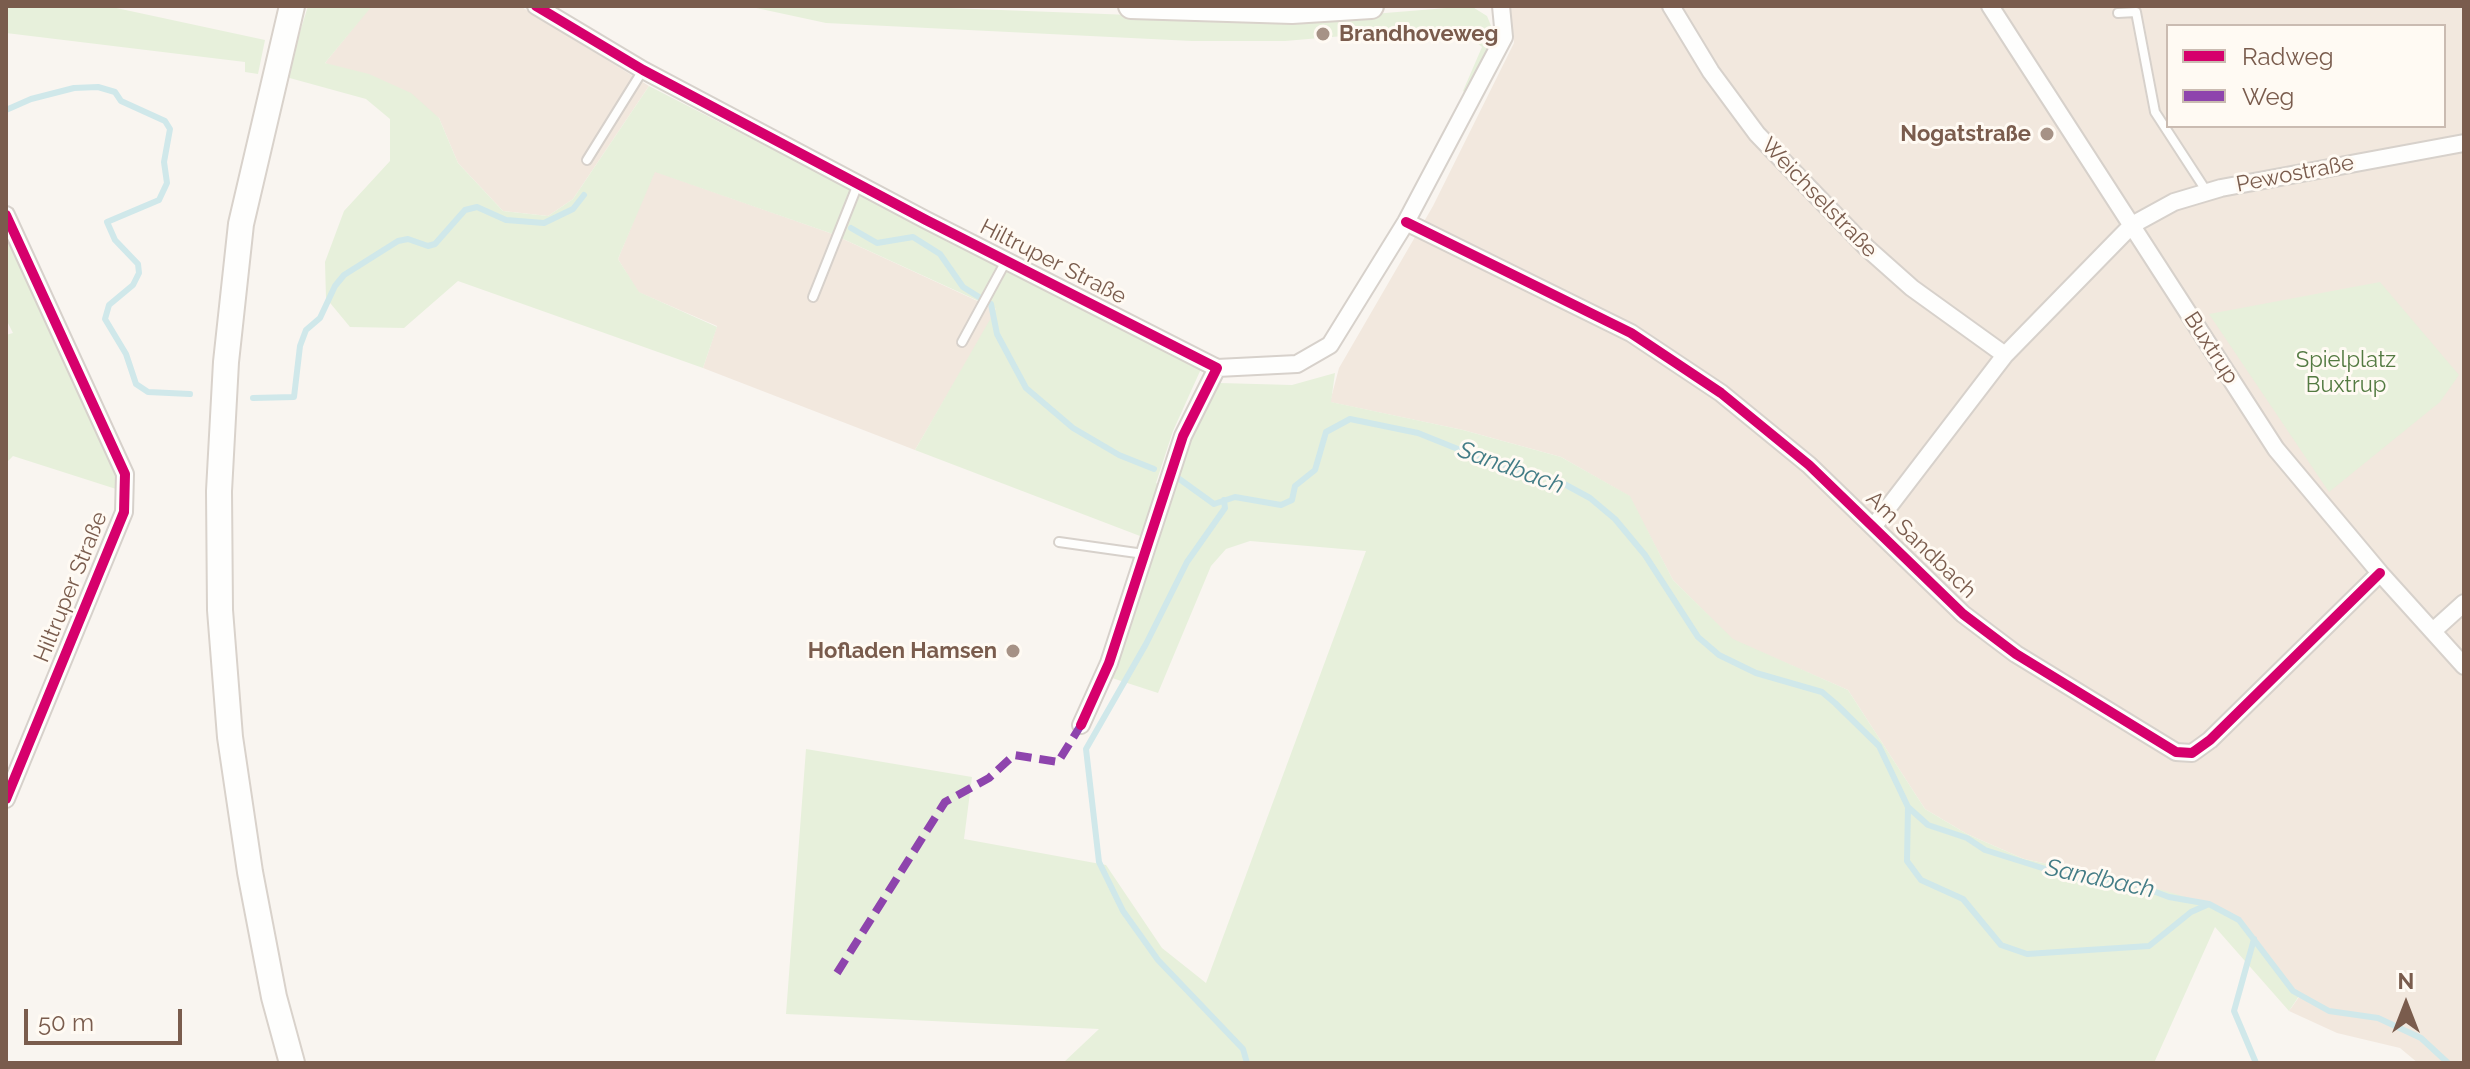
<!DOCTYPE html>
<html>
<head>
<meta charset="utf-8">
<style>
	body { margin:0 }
	#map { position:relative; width:2470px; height:1069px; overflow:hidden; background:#f9f5f0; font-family:Raleway,sans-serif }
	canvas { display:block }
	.frame { position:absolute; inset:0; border:8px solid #7a5c4d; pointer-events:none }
	.legend { position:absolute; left:2166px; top:24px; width:280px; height:104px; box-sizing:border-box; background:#fffaf3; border:2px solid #cabbb1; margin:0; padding:10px 14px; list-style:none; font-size:24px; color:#7a5c4d }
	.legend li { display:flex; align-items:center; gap:16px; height:40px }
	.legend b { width:40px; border:2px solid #cabbb1 }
	.north { position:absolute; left:2366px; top:965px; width:80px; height:80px; -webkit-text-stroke:6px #fffaf3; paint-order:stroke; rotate:0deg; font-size:22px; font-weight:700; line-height:32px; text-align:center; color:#7a5c4d }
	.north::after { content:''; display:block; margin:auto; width:28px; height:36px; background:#7a5c4d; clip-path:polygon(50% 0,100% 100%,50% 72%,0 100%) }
	.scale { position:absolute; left:24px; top:1009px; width:158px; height:36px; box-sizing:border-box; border:4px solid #7a5c4d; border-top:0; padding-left:10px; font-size:24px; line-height:28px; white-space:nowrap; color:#7a5c4d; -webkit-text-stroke:6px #fffaf3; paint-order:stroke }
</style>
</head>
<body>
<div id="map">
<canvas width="2470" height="1069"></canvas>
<div class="frame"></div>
<ul class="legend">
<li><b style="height:10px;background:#d6006c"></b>Radweg</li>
<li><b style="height:10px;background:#8e44ad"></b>Weg</li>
</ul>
<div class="north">N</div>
<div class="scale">50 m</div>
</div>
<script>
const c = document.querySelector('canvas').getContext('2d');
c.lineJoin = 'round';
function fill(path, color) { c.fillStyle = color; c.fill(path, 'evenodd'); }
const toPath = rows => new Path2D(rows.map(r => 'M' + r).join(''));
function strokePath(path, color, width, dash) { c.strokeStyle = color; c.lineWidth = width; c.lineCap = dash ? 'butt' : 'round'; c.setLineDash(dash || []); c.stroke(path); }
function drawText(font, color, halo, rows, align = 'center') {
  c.font = font + ' Raleway,sans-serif'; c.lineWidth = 6; c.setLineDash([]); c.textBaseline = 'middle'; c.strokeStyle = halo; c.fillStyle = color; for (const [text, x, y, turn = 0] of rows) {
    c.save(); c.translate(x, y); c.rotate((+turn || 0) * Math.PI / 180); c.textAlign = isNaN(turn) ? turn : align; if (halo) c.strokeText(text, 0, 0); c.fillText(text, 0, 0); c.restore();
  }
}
fill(toPath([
	[371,6,520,6,649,86,573,199,548,216,503,211,458,163,439,118,325,63],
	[1510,6,2464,6,2464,1063,2418,1063,2400,1048,2337,1033,2289,1011,2299,997,2240,920,2143,884,2024,859,1967,834,1925,809,1848,690,1733,640,1673,580,1629,496,1561,457,1463,430,1330,402,1339,368,1433,206,1514,43],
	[2168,26,2444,26,2444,126,2168,126],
	[654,171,830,233,997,310,915,450,703,368,717,326,638,292,618,259]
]), '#f2e8de');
fill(toPath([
	[6,6,107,6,265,40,258,74,245,72,245,62,6,33],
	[308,6,372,6,325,63,369,74,411,93,439,118,458,163,503,211,548,216,573,199,649,86,1201,369,1173,431,1156,483,1168,489,1186,438,1220,383,1292,385,1335,373,1331,402,1463,430,1561,457,1630,496,1673,580,1733,639,1848,690,1925,809,1967,834,2024,859,2142,884,2206,903,2240,919,2299,996,2289,1011,2215,927,2154,1063,1063,1063,1099,1029,786,1014,806,749,972,777,964,839,1106,865,1162,948,1206,983,1366,551,1250,541,1226,549,1211,566,1158,693,1112,678,1145,582,1140,536,915,450,996,309,830,233,655,172,618,259,639,292,717,327,703,368,458,281,404,328,350,327,326,298,325,262,344,211,390,161,390,119,366,99,286,77],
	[747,6,897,6,1287,21,1471,6,1487,16,1496,38,1469,96,1463,91,1482,47,1463,31,1437,28,1285,41,1192,41,826,23],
	[6,227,117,474,116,489,13,456,6,463,6,335,13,333,6,319],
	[2380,282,2459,375,2440,402,2329,492,2209,314]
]), '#e7f0db');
strokePath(toPath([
	[6,110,31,99,74,88,98,87,115,92,121,101,165,121,170,129,164,162,167,183,159,200,107,222,115,240,138,264,139,273,133,285,109,305,105,319,126,354,136,384,148,392,190,394],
	[851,228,877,243,913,237,940,254,963,287,979,297],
	[991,304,997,334,1026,388,1073,428,1119,455,1154,469],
	[253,398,294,397,300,346,306,330,320,318,335,286,344,275,398,241,408,239,428,246,435,244,465,210,477,207,506,220,544,223,573,209,584,195],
	[1178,478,1214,504,1235,497,1281,505,1292,500,1295,486,1315,470,1326,432,1350,419,1418,433,1510,470,1555,479,1590,498,1615,519,1645,555,1698,637,1719,655,1756,673,1822,692,1835,703,1879,746,1908,807,1928,825,1967,838,1985,850,2074,878,2134,884,2169,897,2209,904,2239,920,2293,991,2329,1011,2378,1018,2421,1038,2448,1063],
	[1224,500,1225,508,1187,562,1146,644,1086,749,1099,862,1123,911,1158,960,1243,1049,1247,1063],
	[1908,807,1907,861,1921,880,1963,899,2001,945,2027,954,2149,946,2191,912,2209,904],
	[2254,939,2234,1011,2256,1063]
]), '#d0e8ea', 6);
const lane = toPath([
	[2118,13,2136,12,2155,112,2207,192],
	[587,160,643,70],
	[813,297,858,184],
	[962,342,1006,261],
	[1059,542,1144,554]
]);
const street = toPath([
	[536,6,643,70,926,220,1217,368,1183,436,1109,663,1081,725],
	[1671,6,1711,72,1757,134,1867,248,1912,288,2005,355],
	[1990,6,2276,449,2380,573,2464,666],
	[6,215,125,474,124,512,6,799],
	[1406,222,1631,333,1721,393,1809,465,1963,614,2016,654,2176,752,2192,753,2210,740,2380,573],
	[1217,368,1297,364,1330,345,1406,222,1504,37,1501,6],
	[1874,526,2005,355,2132,225,2174,202,2221,188,2464,143],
	[2433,631,2464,603]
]);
const secondary = toPath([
	[292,6,241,224,226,362,219,491,220,610,230,737,250,872,274,997,292,1063],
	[1131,6,1292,11,1371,6]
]);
strokePath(lane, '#d7d1cb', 12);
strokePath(street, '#d7d1cb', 20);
strokePath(secondary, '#d9d2cb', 28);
strokePath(lane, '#fefefd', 8);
strokePath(street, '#fefefd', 16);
strokePath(secondary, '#fefefd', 24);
strokePath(toPath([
	[837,973,945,802,989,778,1014,755,1058,762,1081,725]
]), '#8e44ad', 8, [16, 8]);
strokePath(toPath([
	[536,6,643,70,926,220,1217,368,1183,436,1109,663,1081,725],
	[6,215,125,474,124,512,6,799],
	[1406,222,1631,333,1721,393,1809,465,1963,614,2016,654,2176,752,2192,753,2210,740,2380,573]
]), '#d6006c', 10);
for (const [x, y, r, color] of [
	[1323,34,8,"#a69286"],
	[2047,134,8,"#a69286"],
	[1013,651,8,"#a69286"]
]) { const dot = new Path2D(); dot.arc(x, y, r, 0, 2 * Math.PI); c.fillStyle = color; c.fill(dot); strokePath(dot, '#fffaf3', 3); }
drawText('bold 22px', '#7a5c4d', '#fffaf3', [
	["Brandhoveweg",1339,34,"left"],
	["Nogatstraße",2031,134],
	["Hofladen Hamsen",997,651]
], 'right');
drawText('22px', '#7a5c4d', '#fffaf3', [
	["Pewostraße",2295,174,-11],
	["Weichselstraße",1819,198,46],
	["Hiltruper Straße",1053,262,27],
	["Buxtrup",2211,348,57],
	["Am Sandbach",1921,545,44],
	["Hiltruper Straße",71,587,-68]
]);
drawText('22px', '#537a41', '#fffaf3', [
	["Spielplatz",2346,360],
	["Buxtrup",2346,385]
]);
drawText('italic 24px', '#437c86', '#fffaf3', [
	["Sandbach",1511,468,20],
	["Sandbach",2100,879,12]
]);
</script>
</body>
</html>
